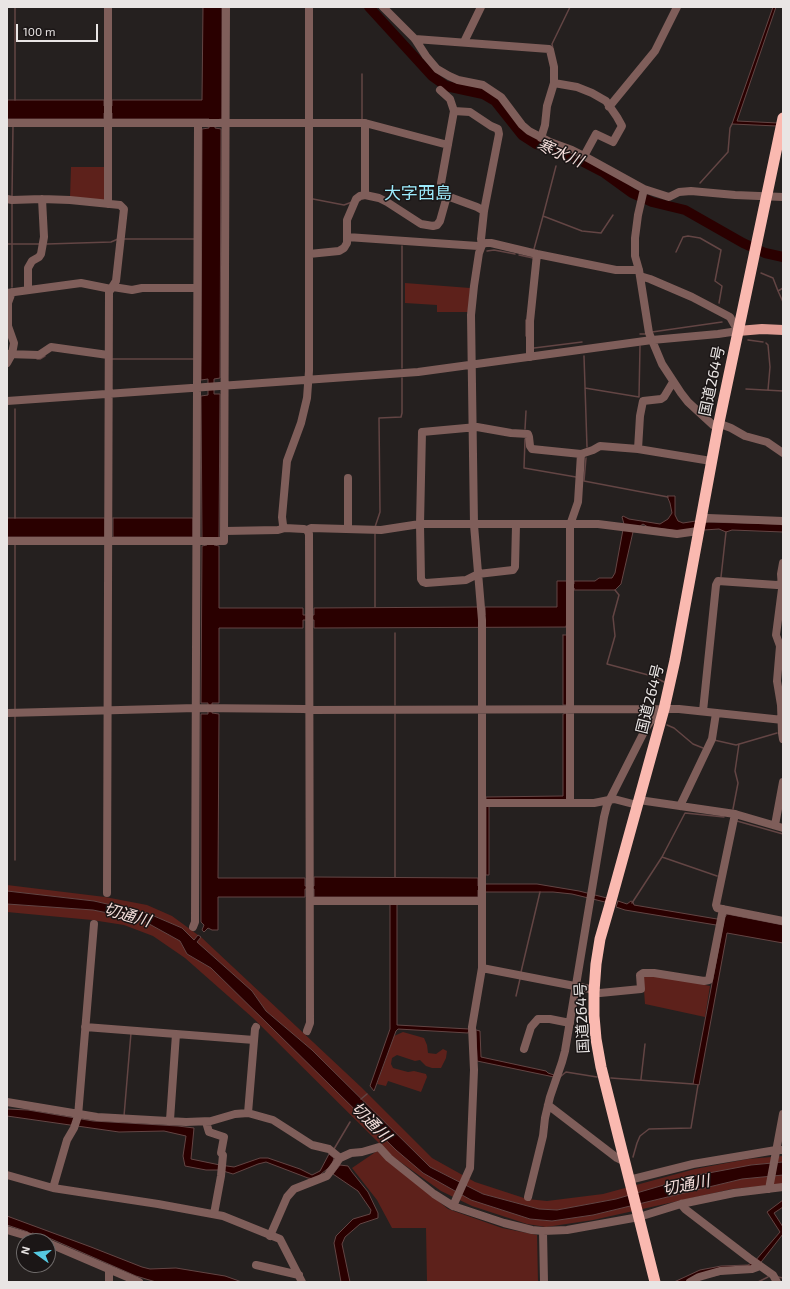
<!DOCTYPE html>
<html>
<head>
<meta charset="utf-8">
<style>
	body { margin:0 }
	#map { position:relative; width:790px; height:1289px; overflow:hidden; background:#25201f; font-family:"Exo 2",sans-serif }
	canvas { display:block }
	.frame { position:absolute; inset:0; border:8px solid #e9e5e4; pointer-events:none }
	.north { position:absolute; left:16px; top:1233px; width:40px; height:40px; box-sizing:border-box; background:#1b1616; border:1px solid #6d6968; border-radius:50%; rotate:284deg; font-size:11px; font-weight:700; line-height:16px; text-align:center; color:#e9e5e4 }
	.north::after { content:''; display:block; margin:auto; width:14px; height:18px; background:#56c9e1; clip-path:polygon(50% 0,100% 100%,50% 72%,0 100%) }
	.scale { position:absolute; left:16px; top:24px; width:82px; height:18px; box-sizing:border-box; border:2px solid #e9e5e4; border-top:0; padding-left:5px; font-size:12px; line-height:14px; white-space:nowrap; color:#e9e5e4; -webkit-text-stroke:3px #1b1616; paint-order:stroke }
</style>
</head>
<body>
<div id="map">
<canvas width="790" height="1289"></canvas>
<div class="frame"></div>
<div class="north">N</div>
<div class="scale">100 m</div>
</div>
<script>
const c = document.querySelector('canvas').getContext('2d');
c.lineJoin = 'round';
function fill(path, color) { c.fillStyle = color; c.fill(path, 'evenodd'); }
const toPath = rows => new Path2D(rows.map(r => 'M' + r).join(''));
function strokePath(path, color, width, dash) { c.strokeStyle = color; c.lineWidth = width; c.lineCap = dash ? 'butt' : 'round'; c.setLineDash(dash || []); c.stroke(path); }
function drawText(font, color, halo, rows, align = 'center') {
  c.font = font + ' "Exo 2","Noto Sans JP",sans-serif'; c.lineWidth = 3; c.setLineDash([]); c.textBaseline = 'middle'; c.strokeStyle = halo; c.fillStyle = color; for (const [text, x, y, turn = 0] of rows) {
    c.save(); c.translate(x, y); c.rotate((+turn || 0) * Math.PI / 180); c.textAlign = isNaN(turn) ? turn : align; if (halo) c.strokeText(text, 0, 0); c.fillText(text, 0, 0); c.restore();
  }
}
fill(toPath([
	[71,167,105,167,105,201,70,198],
	[405,283,470,288,469,312,437,312,437,305,405,303],
	[7,885,105,897,147,905,172,916,198,935,194,940,182,928,147,913,94,901,7,891],
	[7,904,93,910,142,920,180,941,187,954,211,968,423,1173,471,1200,530,1219,552,1221,593,1215,742,1179,783,1175,783,1184,732,1189,593,1220,546,1227,527,1224,472,1206,441,1191,392,1156,253,1018,185,958,153,936,124,925,92,920,7,912],
	[201,937,361,1087,432,1158,475,1182,527,1199,547,1201,603,1194,695,1169,748,1159,783,1156,783,1162,751,1165,616,1199,557,1210,539,1209,483,1194,430,1167,312,1050,266,1011,252,991,197,942],
	[656,975,710,986,705,1017,645,1004,643,976],
	[403,1032,424,1038,427,1045,428,1053,436,1054,443,1049,447,1051,446,1058,441,1068,432,1068,426,1066,420,1060,415,1061,397,1055,392,1058,391,1064,393,1068,408,1072,414,1071,426,1074,427,1077,421,1092,388,1081,386,1086,377,1084,394,1036],
	[377,1151,448,1209,502,1228,537,1235,538,1282,427,1282,426,1228,392,1228,377,1200,352,1168]
]), '#5d211b');
const water = toPath([
	[203,7,222,7,222,119,215,120,215,128,221,129,220,378,214,379,214,394,220,394,219,538,214,538,214,545,219,546,219,608,303,608,303,615,314,615,314,608,478,607,485,615,485,607,557,607,557,581,566,581,574,584,574,581,595,581,599,578,612,578,615,573,624,524,622,517,623,516,629,519,660,524,668,519,672,513,670,503,667,496,675,496,675,515,678,521,683,523,696,521,694,529,678,531,648,527,643,524,640,526,633,532,621,584,615,590,574,590,574,588,566,627,314,628,314,620,303,620,303,628,219,628,219,703,212,703,212,713,219,714,218,878,305,878,305,886,314,886,314,877,478,878,478,886,486,884,537,884,579,891,607,898,605,902,572,894,553,892,486,892,478,890,478,897,314,897,314,889,305,889,305,897,218,897,218,930,212,930,208,928,204,932,202,930,204,925,201,922,201,714,208,714,208,703,201,703,202,546,207,545,207,538,202,538,201,396,208,395,208,379,201,380,202,129,209,128,209,119,112,119,112,113,104,113,104,119,7,119,7,100,104,100,104,106,112,106,112,100,202,100,203,7],
	[773,7,776,7,737,121,778,123,777,126,732,124,773,7],
	[7,518,105,518,105,537,7,537,7,518],
	[113,518,193,518,193,537,113,537,113,518],
	[705,522,779,524,783,525,783,532,732,530,726,532,719,529,704,530,705,522],
	[563,635,567,635,567,705,563,705,563,635],
	[567,713,567,800,486,800,486,797,563,796,563,714,567,713],
	[486,806,489,806,489,875,486,875,486,806],
	[7,891,94,901,147,913,182,928,194,940,198,935,201,937,197,942,252,991,266,1011,312,1050,430,1167,483,1194,539,1209,557,1210,616,1199,698,1175,751,1165,783,1162,783,1175,742,1179,593,1215,552,1221,530,1219,471,1200,423,1173,396,1150,211,968,187,954,180,941,142,920,93,910,7,904,7,891],
	[618,901,627,904,631,901,633,902,634,905,717,919,725,917,727,914,783,925,783,943,727,933,699,1085,693,1084,723,925,716,925,625,910,616,907,618,901],
	[390,904,397,904,397,1025,469,1029,468,1033,398,1029,396,1031,374,1091,370,1086,390,1029,390,904],
	[476,1030,480,1031,481,1057,546,1071,548,1073,554,1075,554,1077,477,1061,476,1030],
	[7,1109,28,1110,93,1121,178,1126,194,1128,191,1159,220,1165,234,1167,260,1158,268,1158,300,1169,312,1175,320,1171,329,1154,334,1158,332,1165,315,1179,308,1178,266,1162,258,1164,233,1174,220,1170,206,1170,185,1166,183,1156,186,1136,164,1131,119,1132,7,1116,7,1109],
	[340,1165,348,1166,352,1172,368,1192,378,1213,378,1218,360,1224,345,1237,342,1244,350,1282,341,1282,334,1243,336,1236,353,1219,370,1214,371,1210,358,1191,333,1174,340,1165],
	[783,1198,783,1207,774,1213,783,1227,783,1234,758,1266,687,1282,674,1282,700,1270,721,1266,748,1265,755,1261,780,1232,767,1212,783,1200,783,1198],
	[7,1216,91,1247,142,1267,150,1269,176,1268,225,1276,242,1282,156,1282,136,1276,42,1235,32,1233,31,1241,28,1241,28,1232,7,1225,7,1216]
]);
fill(water, '#2a0000');
strokePath(water, '#634544', 1);
strokePath(toPath([
	[553,49,552,44,570,7],
	[362,74,362,120],
	[15,100,15,7],
	[556,166,543,216,582,231,601,233,613,215],
	[700,183,728,152,730,128,732,124],
	[12,196,13,126],
	[313,199,344,205,352,202],
	[12,204,12,287],
	[124,239,194,239],
	[7,244,39,244],
	[47,244,111,242,118,239],
	[534,249,543,216],
	[487,251,494,250,515,254],
	[676,252,683,237,688,236,700,238,721,250,715,281,722,286,719,303],
	[519,255,533,258],
	[761,273,773,278,778,291,783,288],
	[778,291,783,302],
	[526,320,526,336],
	[652,332,722,322],
	[640,334,645,334],
	[748,340,763,342],
	[766,343,768,345,770,367,768,390],
	[534,348,582,342],
	[584,356,587,447],
	[37,359,40,359,45,356],
	[112,359,194,359],
	[402,368,402,246],
	[585,388,639,397,640,346],
	[746,389,783,391],
	[525,429,526,411],
	[525,439,524,468,576,477],
	[586,458,584,481,668,497],
	[15,518,15,409],
	[375,527,380,512,379,418,401,417,402,413,402,378],
	[375,534,375,607],
	[721,577,726,532],
	[615,590,619,595,613,617,615,636,607,664,652,676,664,682],
	[395,705,395,633],
	[15,709,15,545],
	[667,725,674,728,693,744,703,748],
	[714,740,736,745,777,733],
	[733,809,738,783,735,771,739,744],
	[737,821,783,834],
	[662,857,717,876],
	[15,860,15,716],
	[395,877,395,714],
	[632,903,662,857,685,813,724,817],
	[521,972,540,892],
	[516,996,520,979],
	[560,1077,566,1072,597,1077],
	[611,1078,693,1084],
	[641,1079,645,1044],
	[361,1099,367,1094],
	[124,1116,131,1033],
	[334,1149,350,1122],
	[633,1157,637,1143,640,1136,649,1129,691,1128,698,1085],
	[778,1277,783,1278],
	[758,1282,768,1277]
]), '#634544', 1.5);
strokePath(toPath([
	[369,7,432,76,446,86,483,94,495,101,522,135,536,144,572,156,603,172,632,193,652,202,685,210,743,243,765,253,783,257]
]), '#2a0000', 10);
strokePath(toPath([
	[108,7,108,204],
	[383,7,415,39,426,56,437,69,449,76,458,80,483,85,501,97,522,125,529,131,550,142,572,150,584,156,644,189,669,197,679,192,691,191,735,195,783,197],
	[415,39,549,49,550,50,554,67,554,83,547,106,545,125,541,138],
	[464,42,481,7],
	[554,83,577,87,592,93,606,101,617,117,622,126,613,142,596,134,584,156],
	[440,90,450,99,454,111,441,183,442,189,447,196,477,207,484,211],
	[609,107,655,51,677,7],
	[7,123,365,123,448,145],
	[365,123,365,195],
	[644,189,638,215,635,238,635,256,639,270,649,333,662,364,681,393,688,402,713,425,718,427,723,425,731,428,745,436,767,442,783,453],
	[7,199,12,200,42,199,70,200,120,205,124,209,116,281,109,292,107,893],
	[347,237,478,246,486,243,491,243,537,254,616,270,639,270],
	[309,254,339,251,344,248,347,243,347,220,356,199,360,196,365,195,379,198,387,202,421,224,433,226,437,225,440,221,447,196],
	[113,287,132,290,142,288,197,288],
	[28,289,28,268,32,261,39,257,41,254,44,237,42,199],
	[7,293,81,283,111,289],
	[7,354,39,355,51,347,108,355],
	[530,357,530,321,537,254],
	[7,363,12,354,14,343,8,326,8,303,12,292],
	[7,401,418,372,652,340,718,334,738,331,730,317,692,297,650,279,640,276],
	[638,449,711,461],
	[348,478,348,529],
	[700,520,708,518,783,521],
	[516,525,515,567,513,570,478,574,466,580,426,583,423,582,421,579,420,524,422,432,477,427,511,433,528,434,529,437,530,446,532,449,581,454,593,450,600,446,638,449,640,416,643,401,661,399,664,397,673,382],
	[307,530,311,528,381,530,420,524,598,524,677,534,698,531],
	[225,531,278,530,285,528],
	[7,541,224,541,226,7],
	[783,563,781,574,782,589,776,635,780,646,777,681,781,705,782,733,783,739],
	[703,711,716,585,718,581,777,585,781,584],
	[7,713,196,708,305,709,309,710,664,709,679,709,783,720],
	[639,800,735,814,783,828],
	[482,803,594,803,614,799,637,805],
	[570,803,570,525,578,502,581,454],
	[680,806,712,739,716,713],
	[735,814,716,905,717,908,783,921],
	[775,825,783,782],
	[310,901,482,901],
	[193,927,195,922,198,123],
	[482,968,590,989,594,992,600,993,641,989,640,975,643,973,654,973,704,981,709,980,723,909],
	[85,1027,254,1040],
	[307,1031,310,1023,309,534,307,530,304,529,285,528,283,525,282,517,287,461,301,423,307,398,309,371,309,7],
	[524,1049,531,1027,538,1019,550,1019,570,1023],
	[7,1102,97,1117,186,1122,211,1121,235,1114,248,1113,273,1120,312,1145,329,1149,340,1158],
	[548,1105,617,1158,623,1161],
	[248,1113,255,1029,256,1027],
	[170,1120,176,1034],
	[206,1122,209,1132,224,1137,221,1153,223,1155,221,1176,214,1214],
	[7,1175,53,1188,158,1204,223,1216,280,1239,302,1282],
	[629,1180,693,1164,776,1150,783,1150],
	[53,1188,67,1140,74,1128,78,1116,94,924],
	[769,1189,783,1114],
	[528,1197,543,1136,545,1118,550,1097,562,1062,565,1051,604,817,607,805,646,728,654,716,664,709],
	[681,1204,685,1209,749,1258,773,1275,777,1282],
	[453,1206,470,1168,474,1070,472,1027,482,968,482,620,474,525,471,315,474,286,479,253,482,245,481,239,484,211,499,134,498,129,491,126,470,112,454,111],
	[7,1230,44,1241],
	[543,1231,544,1282],
	[270,1236,287,1197,294,1189,327,1176,340,1158,351,1153,362,1152,379,1147,389,1158,434,1194,453,1206,504,1223,532,1230,543,1231,567,1230,639,1217,681,1204,734,1193,783,1187],
	[48,1243,139,1282],
	[256,1265,299,1275],
	[109,1282,109,1269],
	[690,1282,699,1277,720,1271,752,1269,760,1266]
]), '#7f5e5a', 8);
strokePath(toPath([
	[738,331,762,329,783,330]
]), '#df9b92', 10);
strokePath(toPath([
	[655,1282,601,1067,596,1039,594,1016,594,992,596,964,600,939,609,908,664,709,675,660,718,427,783,118]
]), '#fab9b0', 11);
drawText('15px', '#e9e5e4', '#1b1616', [
	["国道264号",712,381,-78],
	["国道264号",650,699,-76],
	["国道264号",582,1018,-93]
]);
drawText('italic 16px', '#f5dedb', '#1b1616', [
	["寒水川",560,153,23],
	["切通川",127,915,16],
	["切通川",371,1122,45],
	["切通川",686,1185,-11]
]);
drawText('17px', '#9debfc', '#1b1616', [
	["大字西島",418,193]
]);
</script>
</body>
</html>
